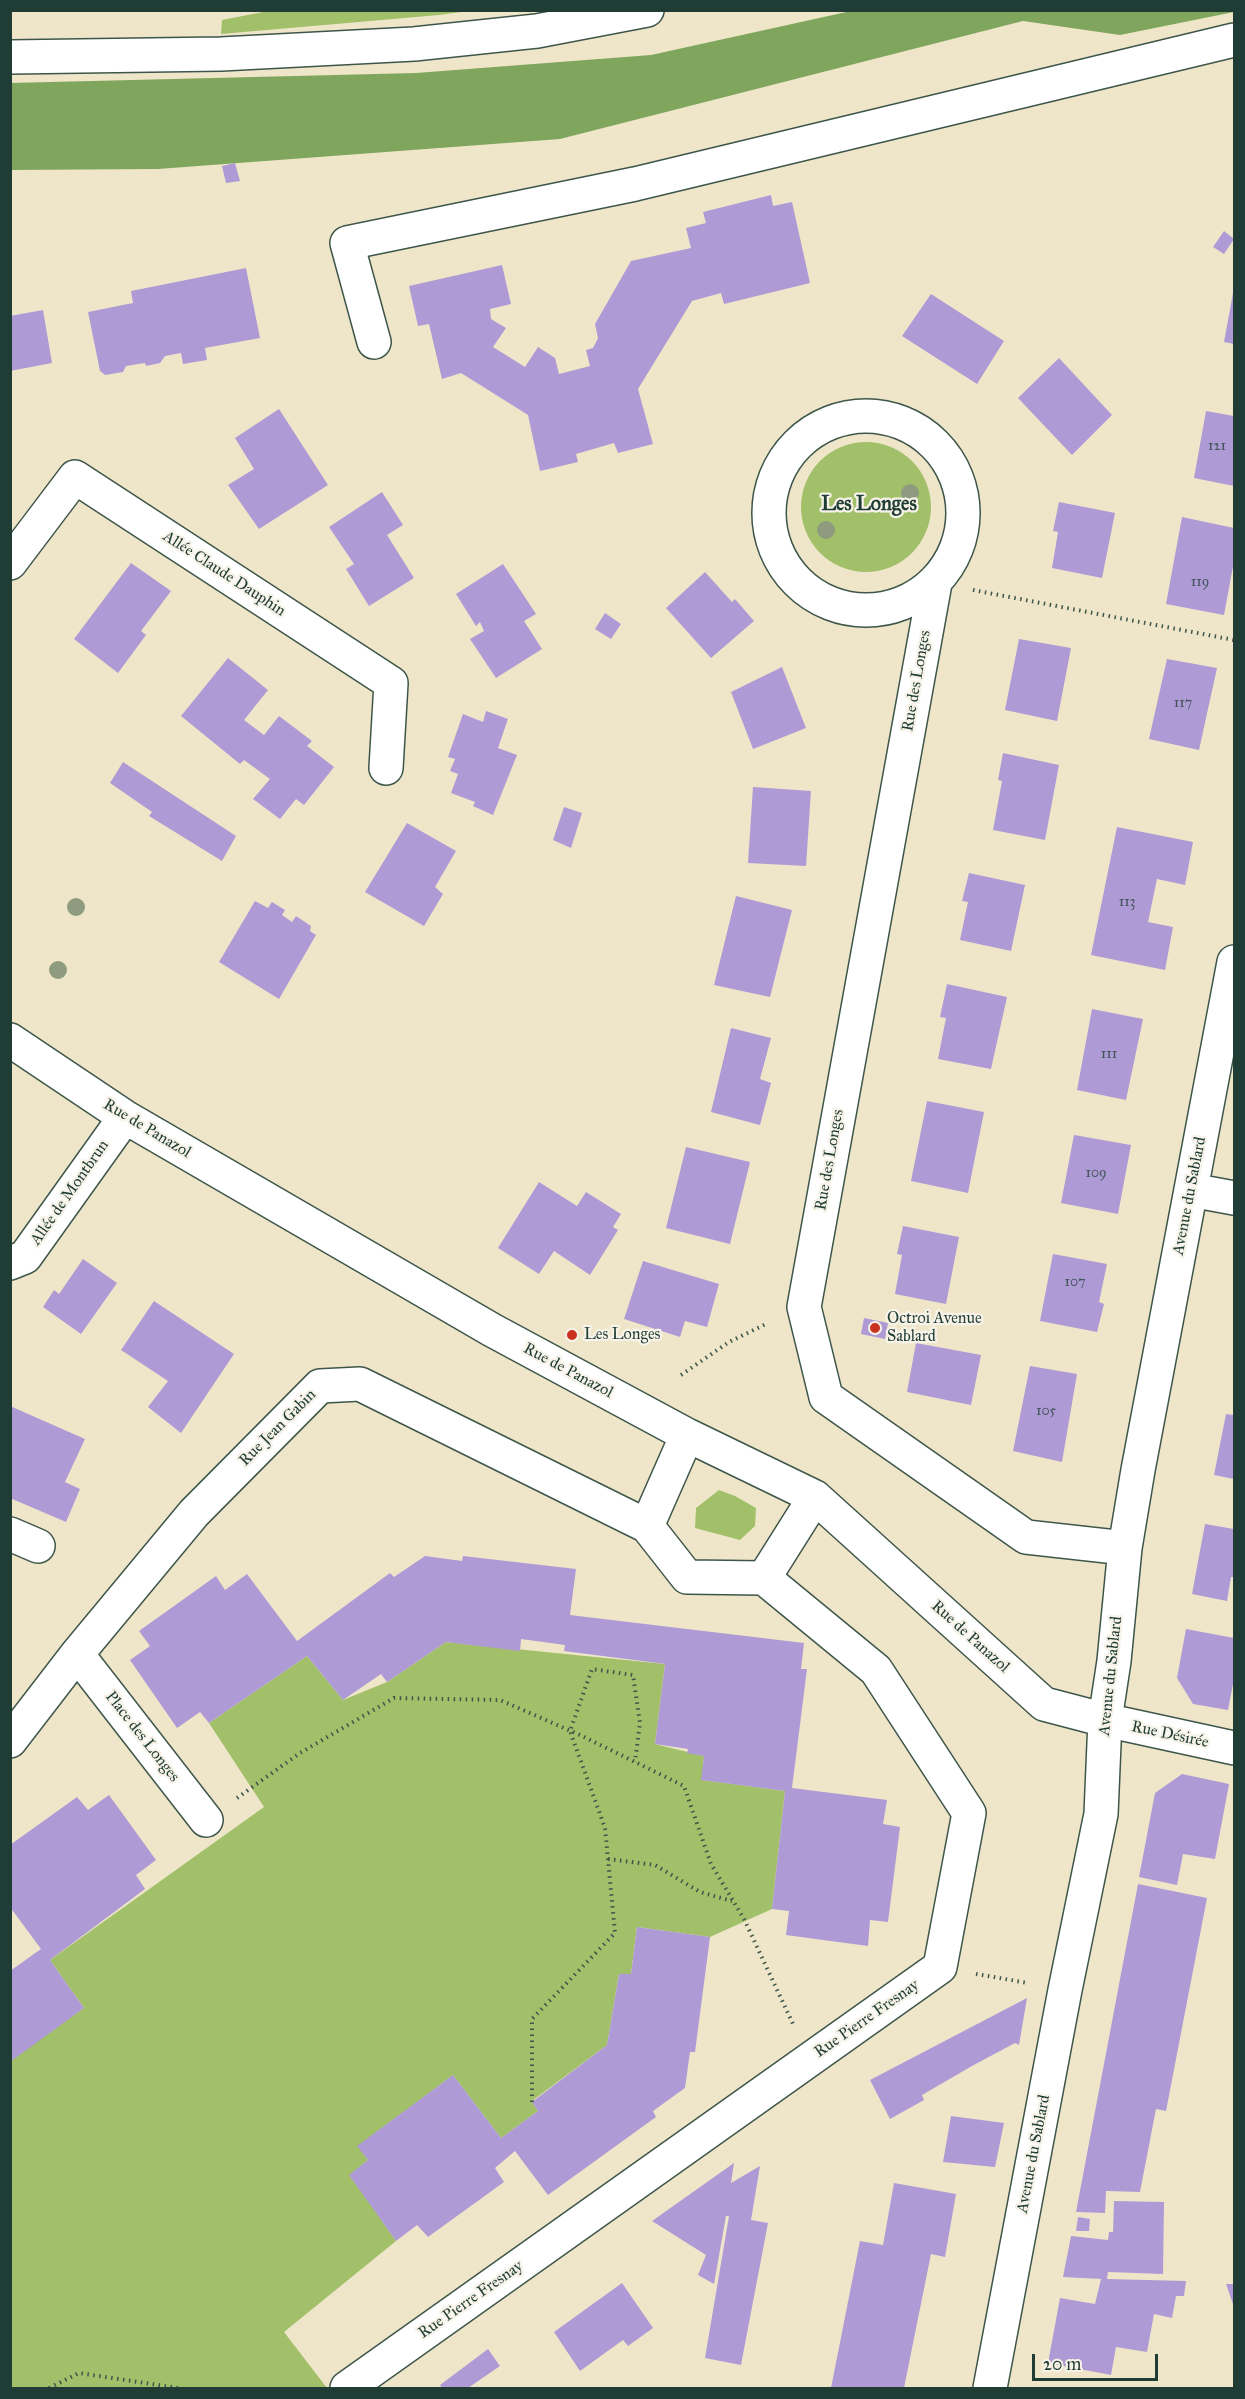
<!DOCTYPE html>
<html>
<head>
<meta charset="utf-8">
<style>
	body { margin:0 }
	#map { position:relative; width:1245px; height:2399px; overflow:hidden; background:#efe6ca; font-family:"IM FELL Great Primer",serif }
	canvas { display:block }
	.frame { position:absolute; inset:0; border:12px solid #1f3d34; pointer-events:none }
	.scale { position:absolute; left:1032px; top:2354px; width:126px; height:27px; box-sizing:border-box; border:3px solid #1f3d34; border-top:0; padding-left:8px; font-size:18px; line-height:21px; white-space:nowrap; color:#1f3d34; -webkit-text-stroke:4px #f7f3e8; paint-order:stroke }
</style>
</head>
<body>
<div id="map">
<canvas width="1245" height="2399"></canvas>
<div class="frame"></div>
<div class="scale">20 m</div>
</div>
<script>
const c = document.querySelector('canvas').getContext('2d');
c.lineJoin = 'round';
function fill(path, color) { c.fillStyle = color; c.fill(path, 'evenodd'); }
const toPath = rows => new Path2D(rows.map(r => 'M' + r).join(''));
function strokePath(path, color, width, dash) { c.strokeStyle = color; c.lineWidth = width; c.lineCap = dash ? 'butt' : 'round'; c.setLineDash(dash || []); c.stroke(path); }
function drawText(font, color, halo, rows, align = 'center') {
  c.font = font + ' "IM FELL Great Primer",serif'; c.lineWidth = 4.5; c.setLineDash([]); c.textBaseline = 'middle'; c.strokeStyle = halo; c.fillStyle = color; for (const [text, x, y, turn = 0] of rows) {
    c.save(); c.translate(x, y); c.rotate((+turn || 0) * Math.PI / 180); c.textAlign = isNaN(turn) ? turn : align; if (halo) c.strokeText(text, 0, 0); c.fillText(text, 0, 0); c.restore();
  }
}
fill(toPath([
	[268,11,268,10,469,11,439,15,221,34,222,20],
	'801 507a65 65 0 1 1 130 0a65 65 0 1 1-130 0Z',
	[719,1490,735,1496,756,1508,755,1526,740,1540,695,1528,696,1508],
	[446,1642,665,1664,655,1744,704,1756,702,1780,785,1791,772,1909,710,1937,637,1927,631,1974,619,1974,607,2045,532,2101,538,2111,501,2138,453,2075,358,2146,368,2160,350,2175,396,2241,284,2332,327,2388,11,2388,11,2059,84,2008,50,1960,264,1807,209,1723,307,1656,343,1700,387,1682]
]), '#a1c069');
fill(toPath([
	[851,11,1234,11,1234,12,1120,35,1023,21,560,139,158,169,11,170,10,83,416,73,651,55]
]), '#80a65d');
fill(toPath([
	[235,163,240,181,226,183,222,166],
	[771,195,773,206,792,202,810,283,724,304,721,293,692,301,638,389,653,444,618,453,614,443,576,454,578,462,540,471,528,415,461,373,442,379,429,324,418,326,409,286,502,265,511,304,490,309,491,319,506,328,493,347,525,367,538,347,555,358,559,374,590,366,586,350,593,348,598,338,595,324,631,261,691,248,686,228,706,223,703,212],
	[1224,231,1234,239,1224,254,1213,247],
	[246,268,260,338,205,348,207,360,183,364,181,353,165,356,160,363,146,366,145,363,126,366,123,372,105,375,100,371,88,312,133,303,131,291],
	[1233,293,1234,293,1234,344,1224,342],
	[931,294,1004,341,977,384,902,336],
	[43,310,52,363,10,371,10,316],
	[1059,358,1112,415,1072,455,1018,398],
	[279,409,328,485,259,529,228,485,254,469,235,438],
	[1206,411,1234,416,1234,486,1194,478],
	[382,492,403,525,387,535,414,578,369,606,346,569,354,564,329,527],
	[1059,502,1115,513,1102,578,1052,568,1058,532,1053,531],
	[1182,517,1234,528,1234,561,1224,615,1166,604],
	[131,563,171,591,141,631,146,635,118,673,74,639],
	[503,564,536,614,524,621,542,649,496,678,470,639,484,631,480,622,476,626,456,594],
	[705,572,732,602,735,599,754,621,711,658,666,608],
	[605,613,621,624,611,639,595,629],
	[1019,639,1071,648,1057,721,1005,710],
	[228,658,268,690,244,720,264,735,279,716,312,741,307,746,334,767,304,805,296,799,280,819,253,799,270,779,244,760,240,764,181,716],
	[1167,659,1217,668,1199,750,1149,739],
	[782,667,806,728,753,749,731,692],
	[486,711,508,719,498,748,517,755,493,815,473,806,475,802,451,793,458,774,450,771,455,759,448,757,463,714,483,722],
	[1003,753,1059,765,1045,840,993,830,1002,781,998,780],
	[123,762,236,836,222,861,149,816,152,812,110,783],
	[753,787,811,791,806,866,748,863],
	[564,807,582,813,571,848,553,840],
	[407,823,456,851,435,887,443,894,424,926,365,892],
	[1117,827,1193,842,1185,885,1157,879,1148,922,1173,927,1165,970,1091,955],
	[969,873,1025,885,1011,951,960,940,968,902,962,901],
	[736,896,792,910,770,997,714,985],
	[255,901,268,908,272,902,285,910,282,915,292,922,296,916,311,926,310,931,316,935,279,999,219,962],
	[947,984,1007,997,991,1069,938,1059,946,1018,940,1017],
	[1092,1009,1143,1019,1126,1100,1077,1090],
	[731,1028,771,1038,760,1079,771,1083,760,1125,711,1112],
	[927,1101,984,1112,968,1193,911,1181],
	[1074,1135,1131,1145,1118,1214,1061,1203],
	[686,1147,750,1162,730,1244,666,1228],
	[539,1182,577,1206,586,1192,621,1214,613,1227,618,1230,590,1275,554,1251,539,1274,498,1248],
	[903,1226,959,1237,946,1304,895,1294,902,1255,897,1254],
	[1053,1254,1107,1264,1099,1302,1104,1304,1097,1332,1040,1321],
	[83,1259,117,1283,81,1334,43,1307,54,1290,59,1294],
	[643,1261,719,1284,707,1327,685,1321,680,1337,624,1319],
	[154,1301,234,1354,181,1433,148,1407,168,1381,121,1350],
	[864,1318,888,1323,885,1339,861,1334],
	[916,1343,981,1355,971,1405,907,1392],
	[1030,1366,1077,1374,1062,1462,1013,1451],
	[10,1406,85,1439,65,1482,80,1489,66,1522,10,1498],
	[1226,1414,1234,1415,1234,1479,1214,1475],
	[1205,1524,1234,1529,1234,1577,1231,1577,1227,1601,1192,1594],
	[425,1556,462,1561,463,1556,576,1569,570,1615,804,1643,801,1669,807,1669,792,1788,887,1800,883,1824,900,1827,888,1922,870,1920,868,1946,786,1935,789,1911,772,1909,785,1791,701,1780,704,1756,687,1753,688,1749,655,1744,665,1664,564,1651,565,1645,521,1639,520,1651,446,1642,387,1682,381,1674,343,1700,307,1656,209,1723,200,1712,177,1728,130,1660,150,1646,139,1631,216,1576,225,1590,247,1574,297,1641,390,1573,394,1577],
	[1186,1629,1234,1638,1234,1679,1228,1710,1193,1704,1177,1678],
	[1182,1774,1229,1784,1215,1859,1183,1854,1177,1885,1139,1877,1155,1793],
	[109,1795,156,1860,136,1875,145,1889,50,1960,84,2008,10,2062,10,1971,41,1949,10,1907,10,1845,77,1797,88,1810],
	[1138,1884,1207,1898,1166,2111,1156,2109,1140,2192,1106,2191,1105,2213,1076,2212],
	[637,1927,710,1937,695,2052,690,2052,685,2088,653,2111,656,2117,548,2195,515,2151,495,2168,504,2182,428,2237,417,2225,396,2241,349,2175,368,2160,357,2146,453,2075,501,2138,538,2111,532,2102,607,2045,619,1974,631,1974],
	[1027,1998,1019,2045,1015,2043,972,2066,922,2095,924,2100,890,2119,870,2080],
	[951,2116,1004,2123,995,2167,943,2162],
	[734,2163,731,2183,760,2166,751,2220,768,2223,741,2365,705,2358,729,2216,726,2216,714,2284,698,2275,706,2255,652,2221],
	[894,2183,956,2194,945,2257,931,2254,904,2388,831,2388,860,2241,883,2245],
	[1114,2201,1164,2202,1163,2274,1108,2272,1107,2279,1186,2281,1184,2296,1176,2296,1172,2318,1154,2314,1147,2352,1116,2347,1111,2375,1048,2363,1060,2298,1095,2304,1101,2279,1063,2277,1071,2236,1108,2240,1109,2232,1113,2232],
	[1078,2217,1090,2219,1089,2231,1076,2231],
	[622,2283,653,2328,628,2346,623,2340,580,2371,554,2332],
	[1226,2284,1234,2284,1234,2307],
	[488,2349,500,2366,468,2388,442,2388,440,2385]
]), '#ae9bd5');
const minor = toPath([
	[374,342,347,243,635,184,1234,40],
	'769 513a97 97 0 1 1 194 0a97 97 0 1 1-194 0Z',
	[10,563,75,477,391,683,386,768],
	[935,583,804,1307,826,1397,1026,1537,1125,1548],
	[10,1040,125,1117,492,1330,687,1435,815,1497,1044,1704,1105,1720,1234,1748],
	[1191,1190,1234,1198],
	[10,1263,25,1257,125,1117],
	[647,1526,687,1435],
	[10,1534,38,1546],
	[764,1578,815,1497],
	[77,1654,206,1820],
	[10,1741,77,1654,194,1513,320,1386,360,1384,647,1526,687,1577,764,1578,876,1670,969,1813,940,1967,347,2388],
	[990,2388,1065,1990,1101,1814,1105,1720,1114,1661,1125,1548,1138,1470,1234,962]
]);
const highway = toPath([
	[10,57,221,54,414,44,537,31,647,10]
]);
strokePath(minor, '#3e564a', 36);
strokePath(highway, '#3e564a', 36);
strokePath(toPath([
	[973,590,1234,640],
	[681,1375,729,1342,768,1323],
	[237,1798,300,1753,394,1698,500,1700,580,1735,684,1786,711,1864,744,1919,793,2024],
	[608,1859,655,1865,700,1892,732,1901],
	[976,1974,1028,1983],
	[532,2102,532,2019,615,1933,605,1828,570,1731,592,1669,633,1675,640,1723,635,1762],
	[49,2388,79,2373,178,2388]
]), '#3e564a', 4, [1.5, 4.5]);
strokePath(minor, '#fff', 33);
strokePath(highway, '#fff', 33);
c.fillStyle = '#8f9b7f';
for (const [x, y] of [
	[910,493],
	[826,530],
	[76,907],
	[58,970]
]) { c.beginPath(); c.arc(x, y, 9, 0, 2 * Math.PI); c.fill(); }
for (const [x, y, r, color] of [
	[875,1328,6,"#c8321e"],
	[572,1335,6,"#c8321e"]
]) { const dot = new Path2D(); dot.arc(x, y, r, 0, 2 * Math.PI); c.fillStyle = color; c.fill(dot); strokePath(dot, '#f7f3e8', 2); }
drawText('14px', '#43545c', null, [
	["121",1217,447],
	["119",1200,583],
	["117",1183,704],
	["113",1127,903],
	["111",1109,1055],
	["109",1096,1174],
	["107",1075,1283],
	["105",1046,1412]
]);
drawText('16px', '#1f3d34', '#f7f3e8', [
	["Allée Claude Dauphin",224,574,33],
	["Rue des Longes",917,681,-80],
	["Rue de Panazol",147,1129,31],
	["Rue des Longes",830,1160,-80],
	["Allée de Montbrun",70,1193,-55],
	["Avenue du Sablard",1190,1196,-79],
	["Rue de Panazol",568,1371,28],
	["Rue Jean Gabin",278,1428,-45],
	["Rue de Panazol",970,1637,42],
	["Avenue du Sablard",1111,1676,-84],
	["Rue Désirée",1170,1735,12],
	["Place des Longes",142,1737,52],
	["Rue Pierre Fresnay",867,2019,-35],
	["Avenue du Sablard",1034,2154,-79],
	["Rue Pierre Fresnay",471,2300,-35]
]);
drawText('16px', '#1f3d34', '#f7f3e8', [
	["Octroi Avenue",887,1319],
	["Sablard",887,1337],
	["Les Longes",584,1335]
], 'left');
drawText('bold 20px', '#1f3d34', '#f7f3e8', [
	["Les Longes",869,505]
]);
</script>
</body>
</html>
